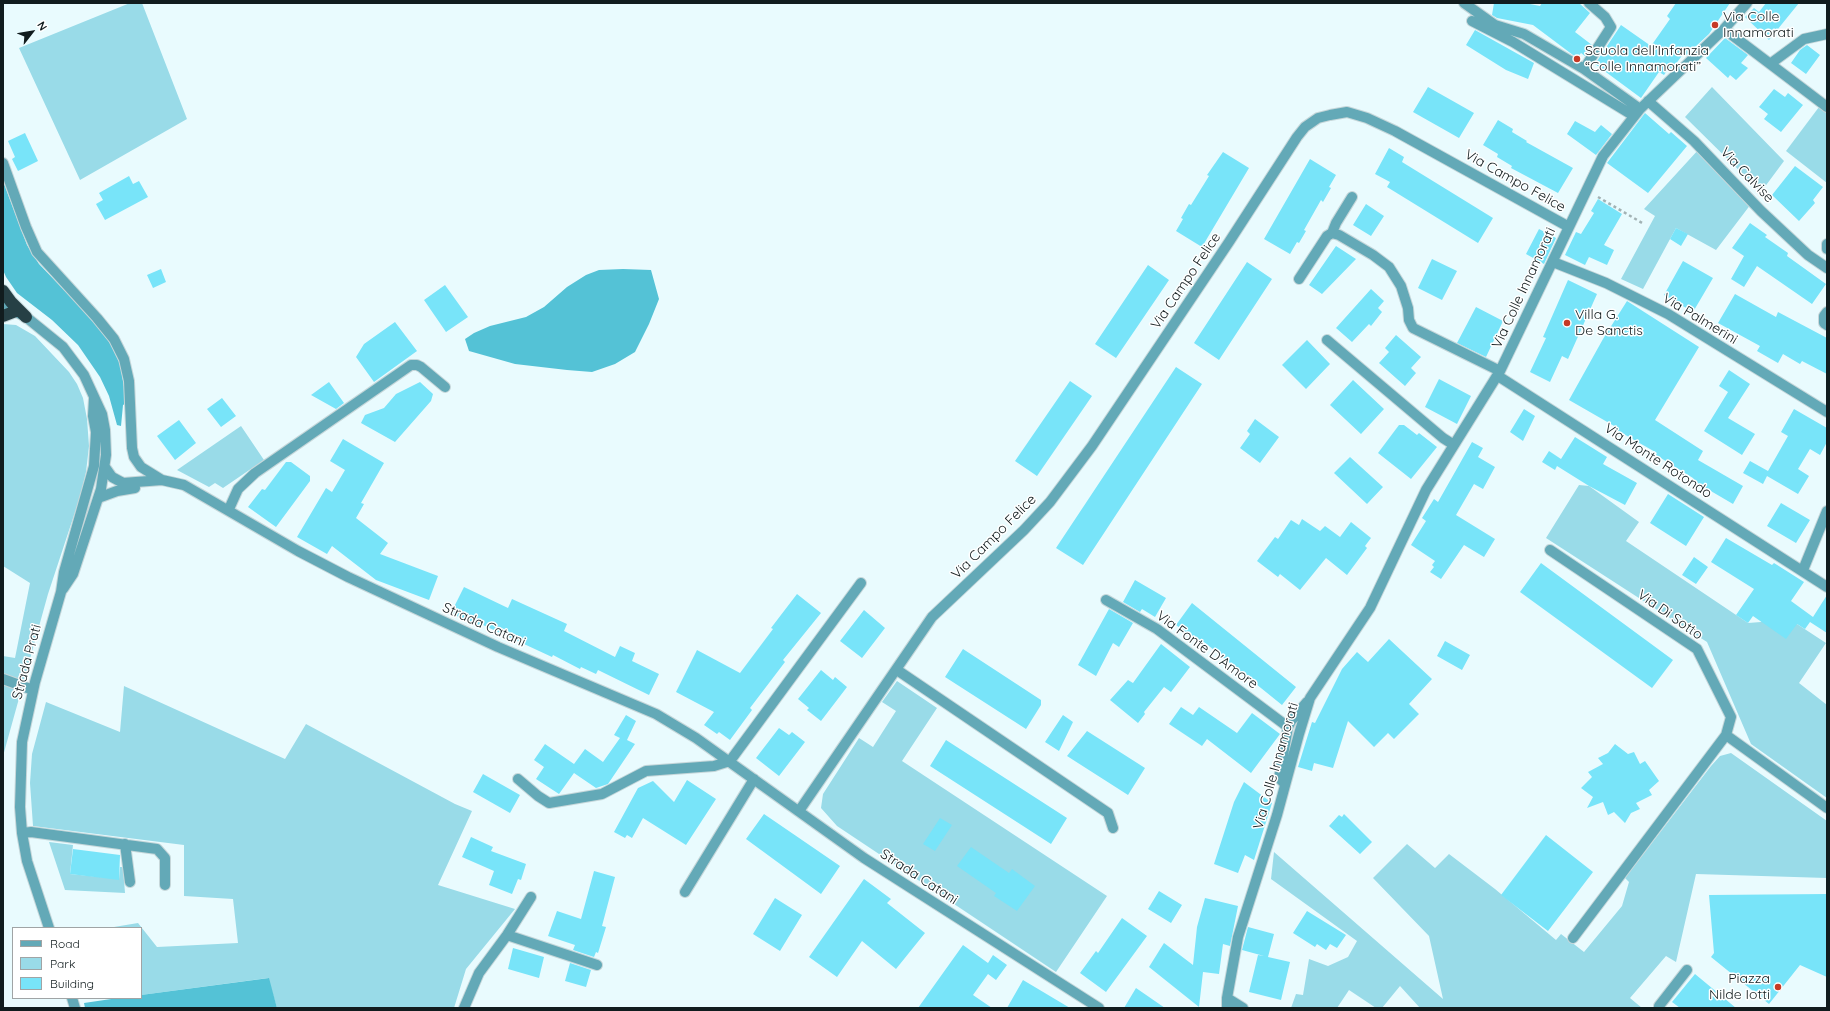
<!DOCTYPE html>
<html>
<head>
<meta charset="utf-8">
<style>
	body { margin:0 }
	#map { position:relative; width:1830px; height:1011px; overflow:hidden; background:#e9fbfe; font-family:Quicksand,sans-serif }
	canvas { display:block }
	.frame { position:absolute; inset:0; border:4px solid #111c1e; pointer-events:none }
	.legend { position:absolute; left:12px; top:927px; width:130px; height:72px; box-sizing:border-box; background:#fff; border:1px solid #a0a4a5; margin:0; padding:5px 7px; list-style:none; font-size:12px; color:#111c1e }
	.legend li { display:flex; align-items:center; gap:8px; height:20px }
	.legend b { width:20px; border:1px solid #a0a4a5 }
	.north { position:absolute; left:12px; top:12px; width:40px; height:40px; -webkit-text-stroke:3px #fff; paint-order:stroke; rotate:59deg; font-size:11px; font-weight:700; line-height:16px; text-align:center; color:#111c1e }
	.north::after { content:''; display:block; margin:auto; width:14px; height:18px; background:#111c1e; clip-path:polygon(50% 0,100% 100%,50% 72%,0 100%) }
</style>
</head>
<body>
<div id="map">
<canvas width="1830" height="1011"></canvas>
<div class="frame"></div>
<ul class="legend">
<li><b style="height:5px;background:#63a9b7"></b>Road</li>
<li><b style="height:11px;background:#99dbe8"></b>Park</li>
<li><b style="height:11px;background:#78e4f9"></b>Building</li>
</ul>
<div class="north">N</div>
</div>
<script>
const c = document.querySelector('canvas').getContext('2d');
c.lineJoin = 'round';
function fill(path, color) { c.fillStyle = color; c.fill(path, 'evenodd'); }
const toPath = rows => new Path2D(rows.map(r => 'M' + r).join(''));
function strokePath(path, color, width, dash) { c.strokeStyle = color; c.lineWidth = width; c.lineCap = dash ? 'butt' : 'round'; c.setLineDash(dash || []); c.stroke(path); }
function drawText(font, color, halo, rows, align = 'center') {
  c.font = font + ' Quicksand,sans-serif'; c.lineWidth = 3; c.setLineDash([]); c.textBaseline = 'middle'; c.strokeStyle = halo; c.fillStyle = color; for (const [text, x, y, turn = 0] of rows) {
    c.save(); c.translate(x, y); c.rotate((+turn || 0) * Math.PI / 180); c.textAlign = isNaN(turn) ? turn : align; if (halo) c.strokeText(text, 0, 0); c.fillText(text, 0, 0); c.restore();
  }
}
fill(toPath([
	[130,3,142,3,187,119,80,180,19,48],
	[1712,87,1784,161,1761,192,1685,117],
	[1819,107,1827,113,1827,183,1786,151],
	[1699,149,1751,204,1716,250,1676,228,1643,289,1621,279,1655,216,1644,209],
	[3,324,16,325,35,336,69,372,77,384,83,398,87,419,89,446,86,472,80,497,48,594,3,756,3,656,15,658,30,583,3,566],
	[241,426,264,460,223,488,215,483,209,487,177,470],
	[1579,485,1589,486,1639,522,1626,541,1748,623,1761,622,1771,607,1826,643,1799,683,1827,705,1827,798,1751,744,1707,642,1546,538],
	[897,681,937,708,902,761,1107,896,1056,972,837,826,821,808,823,794,859,738,873,747,896,711,882,702],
	[124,686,285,759,306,724,455,804,472,811,438,885,515,909,466,969,454,1008,277,1008,268,978,141,995,141,928,108,928,138,923,157,947,238,943,233,899,184,896,184,845,33,826,30,783,32,754,46,702,120,732],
	[1731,753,1827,821,1827,878,1696,874,1676,962,1666,956,1630,998,1642,1008,1420,1008,1400,986,1382,1008,1376,1008,1349,990,1337,1008,1291,1008,1296,994,1303,995,1309,959,1328,966,1348,957,1357,941,1271,879,1274,852,1443,999,1429,936,1373,878,1407,844,1435,868,1449,854,1495,889,1556,940,1561,934,1584,952,1622,906,1629,882,1625,878,1711,766,1720,756],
	[49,842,73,845,70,874,119,879,120,867,123,867,125,893,65,890]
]), '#99dbe8');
fill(toPath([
	[3,181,27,245,39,264,91,318,110,343,120,364,127,403,123,405,121,426,117,425,109,396,100,377,78,345,52,320,17,293,6,277,3,270],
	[623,269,651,270,659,299,649,324,635,352,615,364,592,372,567,370,515,364,469,351,465,339,474,333,490,326,526,317,544,307,567,287,586,275,599,270],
	[269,978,277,1008,85,1008,84,1003,118,998,141,998,141,995]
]), '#54c2d6');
fill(toPath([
	[1494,3,1525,3,1540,6,1542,3,1579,3,1590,13,1575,32,1592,45,1585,56,1581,53,1577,58,1533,25,1497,18,1492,15],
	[1676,3,1730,3,1709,34,1694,48,1693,47,1687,55,1684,53,1672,69,1669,68,1664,75,1659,72,1641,98,1595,64,1621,25,1651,46,1670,19,1667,16],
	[1766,3,1799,3,1769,40,1745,17,1754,8,1759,12],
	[1475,30,1534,63,1528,79,1506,70,1466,45],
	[1725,38,1748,55,1741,63,1748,68,1736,80,1730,75,1728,78,1706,58],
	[1807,45,1820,55,1806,74,1791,63,1800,50],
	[1428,87,1474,113,1459,138,1413,112],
	[1774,89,1785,97,1788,93,1803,105,1781,132,1764,119,1768,114,1759,107],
	[1645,113,1669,134,1671,132,1687,146,1648,193,1607,163],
	[1498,120,1513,129,1512,132,1527,141,1526,142,1573,168,1558,193,1511,168,1512,166,1497,157,1498,154,1483,145],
	[1575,121,1595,132,1601,125,1612,134,1596,155,1567,134],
	[25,133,38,161,18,171,12,159,15,157,8,141],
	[1389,148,1404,157,1402,162,1493,218,1478,243,1387,187,1390,182,1375,174],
	[1223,152,1249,168,1202,247,1176,231,1183,219,1181,218,1189,204,1191,205,1209,176,1207,175],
	[1310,159,1336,175,1329,187,1331,188,1323,202,1321,200,1304,230,1306,231,1299,243,1297,242,1290,254,1264,239],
	[1795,166,1823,187,1813,200,1815,203,1799,221,1772,195],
	[129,176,133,184,139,181,148,197,105,220,96,204,103,200,99,193],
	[1598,199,1622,214,1604,245,1614,250,1607,265,1589,257,1585,265,1565,255,1576,232,1581,234,1594,213,1591,211],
	[1366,204,1384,216,1371,236,1353,225],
	[1750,223,1767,235,1765,237,1788,253,1787,256,1826,284,1812,304,1757,266,1744,287,1731,279,1744,256,1732,248],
	[1676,228,1688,234,1681,246,1670,239],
	[1539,229,1556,238,1544,264,1526,254],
	[1336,246,1356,259,1322,294,1309,285],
	[1432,259,1457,271,1442,300,1418,288],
	[1683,261,1713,278,1693,312,1664,295],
	[1247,262,1272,279,1219,360,1194,343],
	[1148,265,1169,280,1116,358,1095,344],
	[161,269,166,282,153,288,147,275],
	[1568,280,1597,294,1568,359,1562,356,1550,382,1530,372,1546,338,1543,337],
	[445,285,468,317,446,332,424,300],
	[1371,289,1384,301,1378,308,1382,312,1371,326,1369,324,1352,342,1336,328],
	[1735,294,1776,317,1778,312,1827,338,1827,374,1802,361,1800,364,1783,354,1778,363,1757,351,1760,346,1718,323],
	[1627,301,1699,347,1655,420,1703,451,1698,460,1743,486,1733,504,1692,480,1693,478,1656,455,1657,453,1615,429,1616,427,1569,400,1603,339],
	[1476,307,1503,321,1486,357,1457,343],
	[395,322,417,351,374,382,356,357,364,344],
	[1396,335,1421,357,1411,368,1416,373,1405,386,1379,363,1389,352,1385,348],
	[1307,340,1330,364,1306,389,1282,365],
	[1176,367,1202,384,1083,565,1056,548],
	[1729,370,1750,384,1728,418,1755,434,1742,455,1704,431,1728,392,1719,386],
	[1439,379,1471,396,1457,424,1425,407],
	[1353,380,1384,409,1361,434,1330,405],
	[1070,381,1092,396,1037,476,1015,461],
	[329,382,344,403,336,409,311,395],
	[420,382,433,394,431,401,395,442,361,423,365,415,384,408,396,394],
	[222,398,236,416,221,427,207,409],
	[1524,409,1535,416,1523,441,1510,432],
	[1794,409,1827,428,1827,442,1820,455,1810,449,1798,469,1809,476,1798,494,1767,476,1763,484,1743,473,1750,461,1768,471,1788,436,1781,432],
	[1255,419,1279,437,1260,463,1240,448,1250,434,1247,431],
	[179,420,196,443,175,460,157,436],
	[1399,425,1404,425,1417,435,1419,433,1437,447,1411,479,1378,453],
	[1575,437,1607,457,1603,464,1637,483,1625,505,1589,486,1557,466,1555,470,1542,462,1549,451,1561,459],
	[343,439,384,463,361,503,364,504,356,518,388,543,380,554,438,576,429,600,376,580,332,546,327,554,297,537,326,488,332,492,345,470,330,461],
	[1472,442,1483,448,1478,457,1495,467,1483,489,1474,484,1456,515,1495,539,1484,557,1464,545,1441,579,1430,572,1434,567,1432,565,1435,561,1411,545,1426,521,1422,518,1434,499,1438,502],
	[1350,457,1383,487,1367,504,1334,473],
	[286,462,291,462,310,476,310,481,276,527,248,507,262,489,265,490],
	[1668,494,1704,517,1686,546,1650,523],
	[1781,503,1810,520,1796,543,1767,526],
	[1302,519,1320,531,1325,526,1340,537,1351,522,1371,538,1365,546,1367,548,1347,575,1326,558,1300,590,1280,574,1278,577,1257,561,1275,537,1278,539,1291,520,1299,525],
	[1726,538,1772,565,1774,563,1804,582,1791,601,1813,617,1827,595,1827,633,1810,622,1805,629,1797,624,1786,639,1753,616,1748,623,1736,615,1754,589,1711,562],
	[1694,557,1708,567,1696,584,1682,575],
	[1541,563,1673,660,1652,688,1520,592],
	[1135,580,1166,598,1155,617,1142,609,1140,612,1123,602],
	[464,587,508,608,512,599,567,624,564,631,615,657,620,646,635,653,632,661,659,674,649,695,598,670,596,674,581,667,580,669,553,655,552,657,483,625,481,628,451,613],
	[797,594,821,613,783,660,785,662,750,708,752,710,730,740,719,732,717,734,704,725,714,712,676,692,697,650,740,673,773,629,771,628],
	[1192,603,1296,687,1282,705,1204,642,1202,645,1176,625],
	[1109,609,1133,623,1119,647,1113,643,1096,676,1078,665],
	[864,610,885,628,862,658,840,641],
	[1389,639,1432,679,1409,704,1419,714,1394,739,1388,733,1374,747,1348,721,1333,768,1314,763,1312,771,1298,767,1312,722,1315,723,1342,669,1357,652,1368,662],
	[1445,641,1470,655,1462,670,1437,656],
	[1161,644,1190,667,1171,692,1164,687,1144,712,1145,714,1138,723,1110,700,1128,680,1133,683],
	[963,649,1041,700,1041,705,1026,729,945,677],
	[821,670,833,680,835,677,847,687,821,721,807,710,809,708,798,699],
	[1181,707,1193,715,1199,707,1237,733,1252,713,1280,734,1251,773,1207,739,1202,746,1169,724],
	[626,715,636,721,627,740,635,744,608,784,596,788,574,773,559,794,536,779,544,767,534,760,545,744,574,764,585,749,603,762,620,738,614,735],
	[1063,715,1073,722,1059,751,1045,742],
	[779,728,789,735,792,732,805,742,779,776,756,758],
	[1087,731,1145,768,1128,795,1067,756],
	[946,740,1067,818,1051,844,930,766],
	[1615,744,1628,754,1634,752,1640,764,1645,761,1659,781,1649,790,1652,795,1636,803,1640,809,1631,813,1625,823,1614,812,1608,815,1603,802,1587,808,1593,797,1581,788,1592,777,1588,772,1603,764,1598,758,1608,753],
	[483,774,520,795,510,813,473,792],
	[687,780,716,799,686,845,643,818,632,838,627,835,625,838,614,832,638,788,653,781,674,802],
	[1244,782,1272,803,1254,860,1245,855,1238,873,1214,864,1234,802],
	[764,814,840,866,821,894,746,839],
	[1344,814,1372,842,1360,854,1329,826,1339,815,1342,817],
	[940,818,952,825,935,851,923,844],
	[1546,835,1593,872,1548,931,1501,895],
	[471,837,493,847,491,851,526,864,521,880,518,879,512,894,489,885,494,871,462,857],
	[971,847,1009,873,1012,869,1035,886,1017,911,994,896,996,893,957,866],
	[73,849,120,855,119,880,70,874],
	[594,871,615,877,602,926,606,927,598,953,596,952,594,957,573,950,575,945,548,936,557,911,581,919],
	[864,879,891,899,887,903,925,933,896,969,862,941,837,977,809,957],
	[1159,891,1182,905,1171,923,1148,909],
	[1827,894,1827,977,1800,965,1769,1004,1711,957,1714,953,1709,895],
	[775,898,802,915,780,951,753,934],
	[1205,898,1238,906,1230,946,1223,944,1219,974,1203,972,1199,1007,1149,967,1164,943,1193,965,1197,927],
	[1307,911,1346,935,1337,948,1330,944,1326,950,1317,944,1315,947,1293,933],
	[1122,918,1147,936,1106,992,1080,973,1096,951,1098,953],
	[1248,927,1274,934,1268,957,1290,962,1281,1000,1249,992,1258,955,1264,956,1242,950],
	[963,945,988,963,993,955,1007,965,996,980,988,974,973,995,992,1008,918,1008],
	[513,948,544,957,539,978,508,969],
	[570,963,591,970,586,987,565,981],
	[1695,974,1736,1008,1680,1008,1672,1002],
	[1023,980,1070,1008,1007,1008],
	[1136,988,1165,1008,1124,1008]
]), '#78e4f9');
const minor = toPath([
	[1464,3,1495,25,1524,34,1584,69,1640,109],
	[1472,21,1513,42,1634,116],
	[1724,29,1827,107],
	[1770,64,1804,39,1827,34],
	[1584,69,1611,27,1605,17,1589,3],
	[1648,101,1694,141,1761,211,1808,255,1827,268],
	[3,163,26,227,37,252,97,318,114,339,124,359,129,381,132,448,134,457,141,467,162,480],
	[1332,233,1336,223,1352,197],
	[1827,244,1827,249],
	[1553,262,1606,283,1668,314,1827,412],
	[1299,279,1327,236,1332,233,1339,235,1373,255,1389,267,1401,286,1408,308,1409,320,1413,328,1500,371],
	[3,305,26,317,63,347,84,375,102,414,105,430,106,455,101,489,73,574,63,589],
	[1827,312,1824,316,1824,323,1827,325],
	[1327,340,1443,438,1454,445],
	[1498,376,1827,587],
	[105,467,112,477,123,483,162,480,184,485,298,551,348,577,498,647,656,714,696,738,864,858,1099,1008],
	[98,498,117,491,135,488],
	[229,509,238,489,255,473,411,365,417,365,421,367,445,387],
	[1550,550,1697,649,1731,717,1726,735,1827,808],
	[1803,570,1827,511],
	[1106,600,1157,629,1288,727],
	[897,670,1108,813,1113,828],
	[3,679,33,690],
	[518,779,538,796,549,803,602,794,646,771,714,766,730,761,861,583],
	[1285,784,1279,778,1288,727,1291,721,1307,702],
	[799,811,932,617,1024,530,1050,502,1092,446,1229,242,1297,137,1305,127,1318,118,1330,115,1347,112,1367,118,1395,131,1569,227],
	[22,833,31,832,157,849,165,858,165,885],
	[125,844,130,882],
	[685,892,754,779],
	[49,928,27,861,22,833,20,807,22,742,35,682,61,592,64,572,94,466,96,432,93,416,94,398],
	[507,935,597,965],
	[1573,938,1726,735],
	[72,998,75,1008],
	[1227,998,1243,1008],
	[464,1008,479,973,507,935,531,897],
	[1227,1008,1227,998,1238,937,1277,815,1299,734,1310,698,1370,608,1426,490,1500,371,1603,156,1640,109,1724,29,1747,3],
	[1659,1008,1659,1006,1687,970]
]);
const highway = toPath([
	[3,291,11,302,26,317],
	[3,316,16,311]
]);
strokePath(minor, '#c6d7da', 12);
strokePath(highway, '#c6d7da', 14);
strokePath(toPath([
	[1598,197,1644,224]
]), '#a2b2b4', 2.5, [3, 3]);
strokePath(minor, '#63a9b7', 10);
strokePath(highway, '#264045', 12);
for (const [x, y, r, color] of [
	[1715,25,4,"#c63a26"],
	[1577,59,4,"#c63a26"],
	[1567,323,4,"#c63a26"],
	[1778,987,4,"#c63a26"]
]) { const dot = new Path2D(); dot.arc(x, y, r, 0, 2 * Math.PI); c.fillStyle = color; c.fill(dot); strokePath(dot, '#fff', 1.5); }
drawText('14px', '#111c1e', '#fff', [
	["Via Colle",1723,17],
	["Innamorati",1723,33],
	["Scuola dell’Infanzia",1585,51],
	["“Colle Innamorati”",1585,67],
	["Villa G.",1575,315],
	["De Sanctis",1575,331],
	["Piazza",1770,979,"right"],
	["Nilde Iotti",1770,995,"right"]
], 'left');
drawText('14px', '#111c1e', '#fff', [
	["Via Calvise",1747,175,46],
	["Via Campo Felice",1515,181,29],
	["Via Campo Felice",1186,281,-56],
	["Via Colle Innamorati",1524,288,-65],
	["Via Palmerini",1700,319,31],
	["Via Monte Rotondo",1658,461,33],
	["Via Campo Felice",994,537,-45],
	["Via Di Sotto",1670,615,35],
	["Strada Catani",484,625,24],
	["Via Fonte D'Amore",1207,650,36],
	["Strada Prati",27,662,-75],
	["Via Colle Innamorati",1276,766,-74],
	["Strada Catani",919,877,33]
]);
</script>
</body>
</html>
